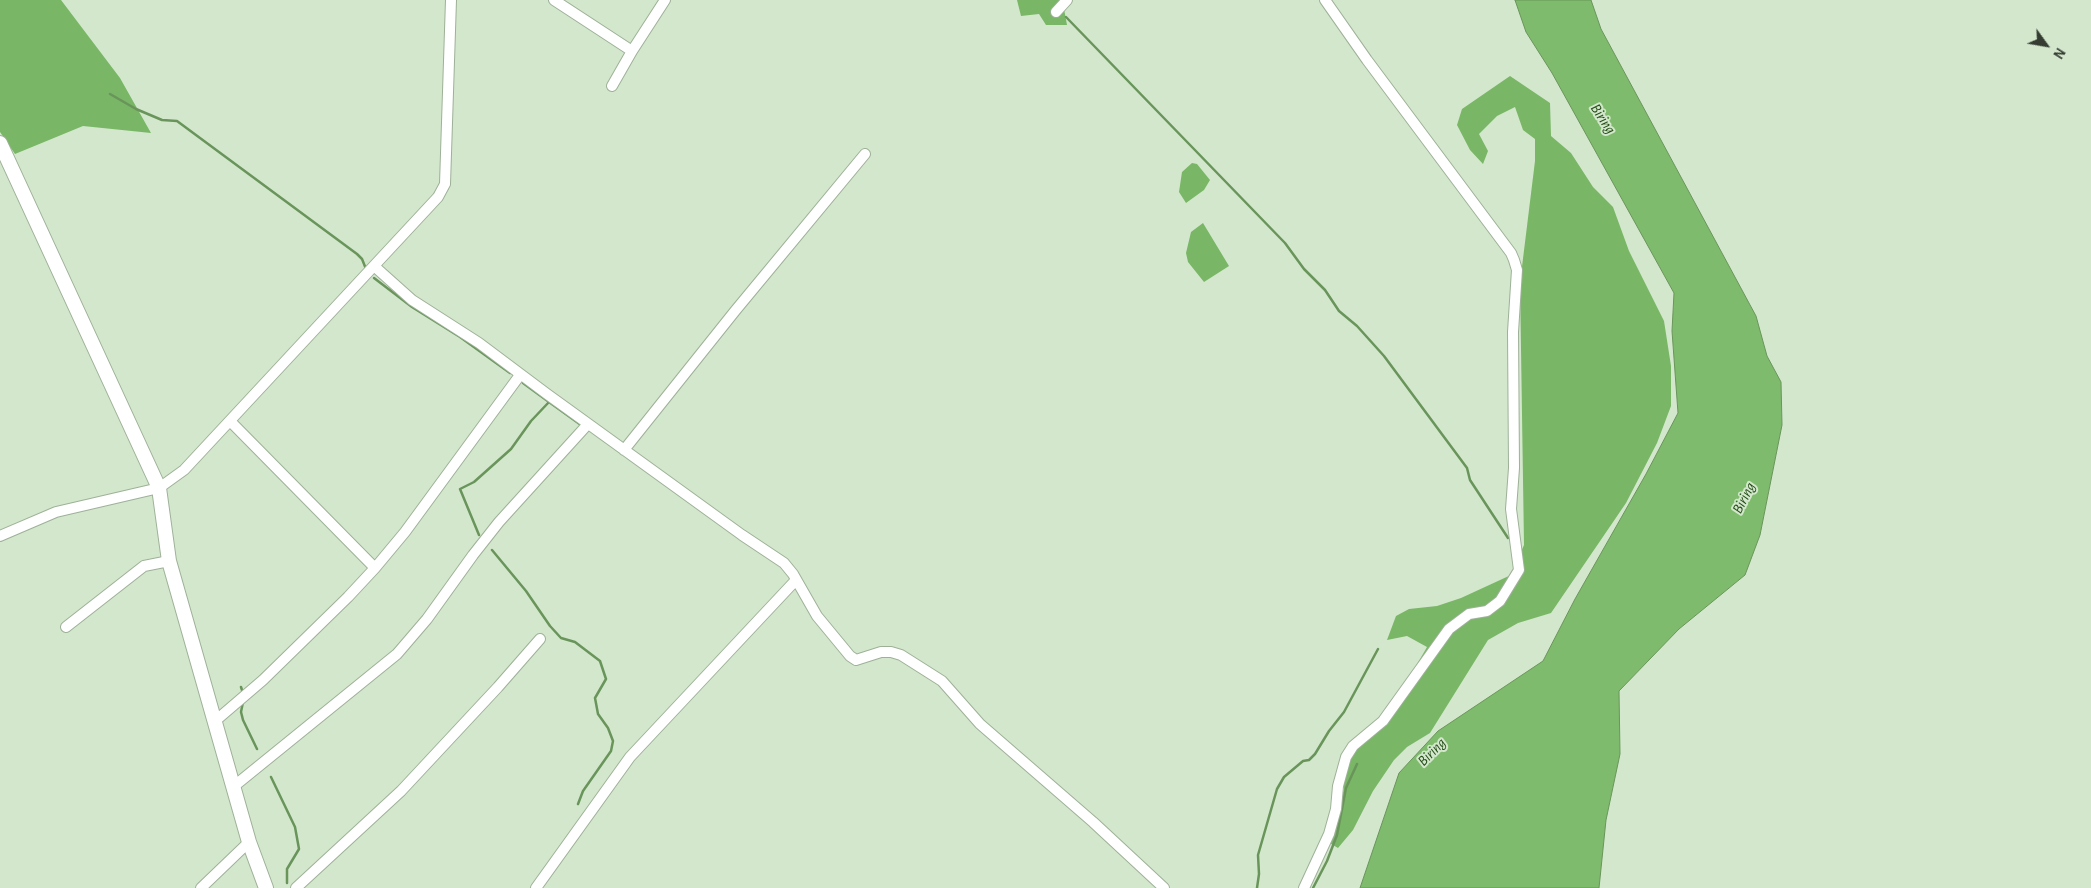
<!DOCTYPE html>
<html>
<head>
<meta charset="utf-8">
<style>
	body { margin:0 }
	#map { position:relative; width:2091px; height:888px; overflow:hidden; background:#d3e7cd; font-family:"Alegreya Sans",sans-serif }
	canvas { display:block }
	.north { position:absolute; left:2021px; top:20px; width:50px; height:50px; -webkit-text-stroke:4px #d3e7cd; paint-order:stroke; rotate:122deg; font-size:14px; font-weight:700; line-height:20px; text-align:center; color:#353d33 }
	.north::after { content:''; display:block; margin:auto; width:18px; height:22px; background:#353d33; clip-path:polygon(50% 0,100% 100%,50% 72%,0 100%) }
</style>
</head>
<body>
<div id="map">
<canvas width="2091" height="888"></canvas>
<div class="north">N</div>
</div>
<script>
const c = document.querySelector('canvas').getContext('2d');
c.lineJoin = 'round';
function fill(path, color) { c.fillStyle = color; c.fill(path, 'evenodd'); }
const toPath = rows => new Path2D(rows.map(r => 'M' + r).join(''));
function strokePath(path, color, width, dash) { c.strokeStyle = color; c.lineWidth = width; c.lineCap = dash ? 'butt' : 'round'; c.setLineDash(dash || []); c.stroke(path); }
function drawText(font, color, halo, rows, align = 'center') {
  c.font = font + ' "Alegreya Sans",sans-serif'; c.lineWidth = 4; c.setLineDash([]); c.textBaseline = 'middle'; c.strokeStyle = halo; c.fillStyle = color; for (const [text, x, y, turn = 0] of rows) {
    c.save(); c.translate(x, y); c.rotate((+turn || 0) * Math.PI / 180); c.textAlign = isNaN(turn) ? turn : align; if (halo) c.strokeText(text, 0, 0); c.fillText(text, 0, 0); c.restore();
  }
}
fill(toPath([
	[0,0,61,0,120,78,151,133,83,126,15,154,0,132],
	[1017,0,1072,0,1064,9,1067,25,1046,25,1039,14,1021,16],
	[1510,76,1550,103,1551,136,1571,153,1593,187,1613,207,1629,251,1664,321,1671,366,1671,406,1657,443,1626,503,1551,613,1518,623,1488,640,1430,733,1407,747,1394,760,1373,791,1353,830,1338,848,1326,841,1336,817,1344,789,1340,768,1358,745,1380,730,1392,714,1405,685,1427,647,1407,636,1387,640,1396,616,1409,609,1437,606,1461,598,1511,575,1524,545,1520,283,1535,161,1535,139,1523,130,1515,107,1497,116,1479,134,1488,151,1483,164,1470,150,1457,125,1462,109],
	[1192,163,1197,164,1210,180,1204,190,1186,203,1179,192,1182,172],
	[1203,223,1229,266,1204,282,1188,262,1186,253,1191,232]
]), '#79b666');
const water = toPath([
	[1515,0,1591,0,1601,29,1756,316,1767,356,1781,382,1782,425,1760,535,1745,575,1679,629,1619,691,1620,754,1606,820,1599,888,1360,888,1399,773,1438,731,1543,661,1575,599,1646,474,1678,413,1672,331,1674,293,1552,73,1526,32,1515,0]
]);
fill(water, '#7fbb6c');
strokePath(water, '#69955b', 1);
strokePath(toPath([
	[1066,17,1285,243,1304,269,1325,290,1339,311,1357,326,1384,356,1467,468,1470,480,1508,538],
	[110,94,136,109,162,120,177,121,357,254,362,259,366,269],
	[374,278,412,307,460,337,510,373],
	[549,402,581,425],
	[479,535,460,489,474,482,511,449,531,421,549,402,523,383],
	[492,550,526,591,550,626,561,638,575,642,600,661,606,679,595,698,598,714,608,728,613,741,611,751,583,791,578,804],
	[241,687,243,693],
	[243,702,241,712,243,720,257,749],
	[271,777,295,827,299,849,287,869,287,883],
	[1257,888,1259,874,1258,855,1277,789,1284,777,1303,761,1309,760,1315,754,1329,731,1344,712,1378,649],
	[1313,888,1327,861,1337,835,1346,788,1357,764]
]), '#69955b', 2.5);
const street = toPath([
	[554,0,632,51,665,0],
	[1056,12,1067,0],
	[612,86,632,51],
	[374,266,412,300,479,343,547,394,742,535,784,563,793,574,817,616,850,656,856,660,881,652,891,652,901,655,942,681,980,724,1093,822,1164,888],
	[230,421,375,568],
	[624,450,735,311,865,154],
	[0,536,56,512,159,488,184,470,438,197,445,184,451,0],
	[66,627,144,566,169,561],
	[214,722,263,680,348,597,375,568,405,532,520,375],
	[233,787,397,654,427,619,473,555,499,522,588,424],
	[201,888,249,842],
	[296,888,401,791,498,687,540,639],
	[536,888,630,757,796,580],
	[1304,888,1329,834,1336,809,1338,786,1346,757,1353,746,1383,721,1449,629,1469,614,1487,611,1500,601,1519,570,1511,509,1514,468,1513,332,1517,270,1514,260,1511,253,1367,60,1325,0]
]);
const secondary = toPath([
	[0,143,159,488,169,561,249,842,266,888]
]);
strokePath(street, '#9eb198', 12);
strokePath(secondary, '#9eb198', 16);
strokePath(street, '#fff', 10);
strokePath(secondary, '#fff', 14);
drawText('italic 15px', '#244c16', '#d3e7cd', [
	["Biring",1603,119,57],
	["Biring",1744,498,-63],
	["Biring",1432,752,-45]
]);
</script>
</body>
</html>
